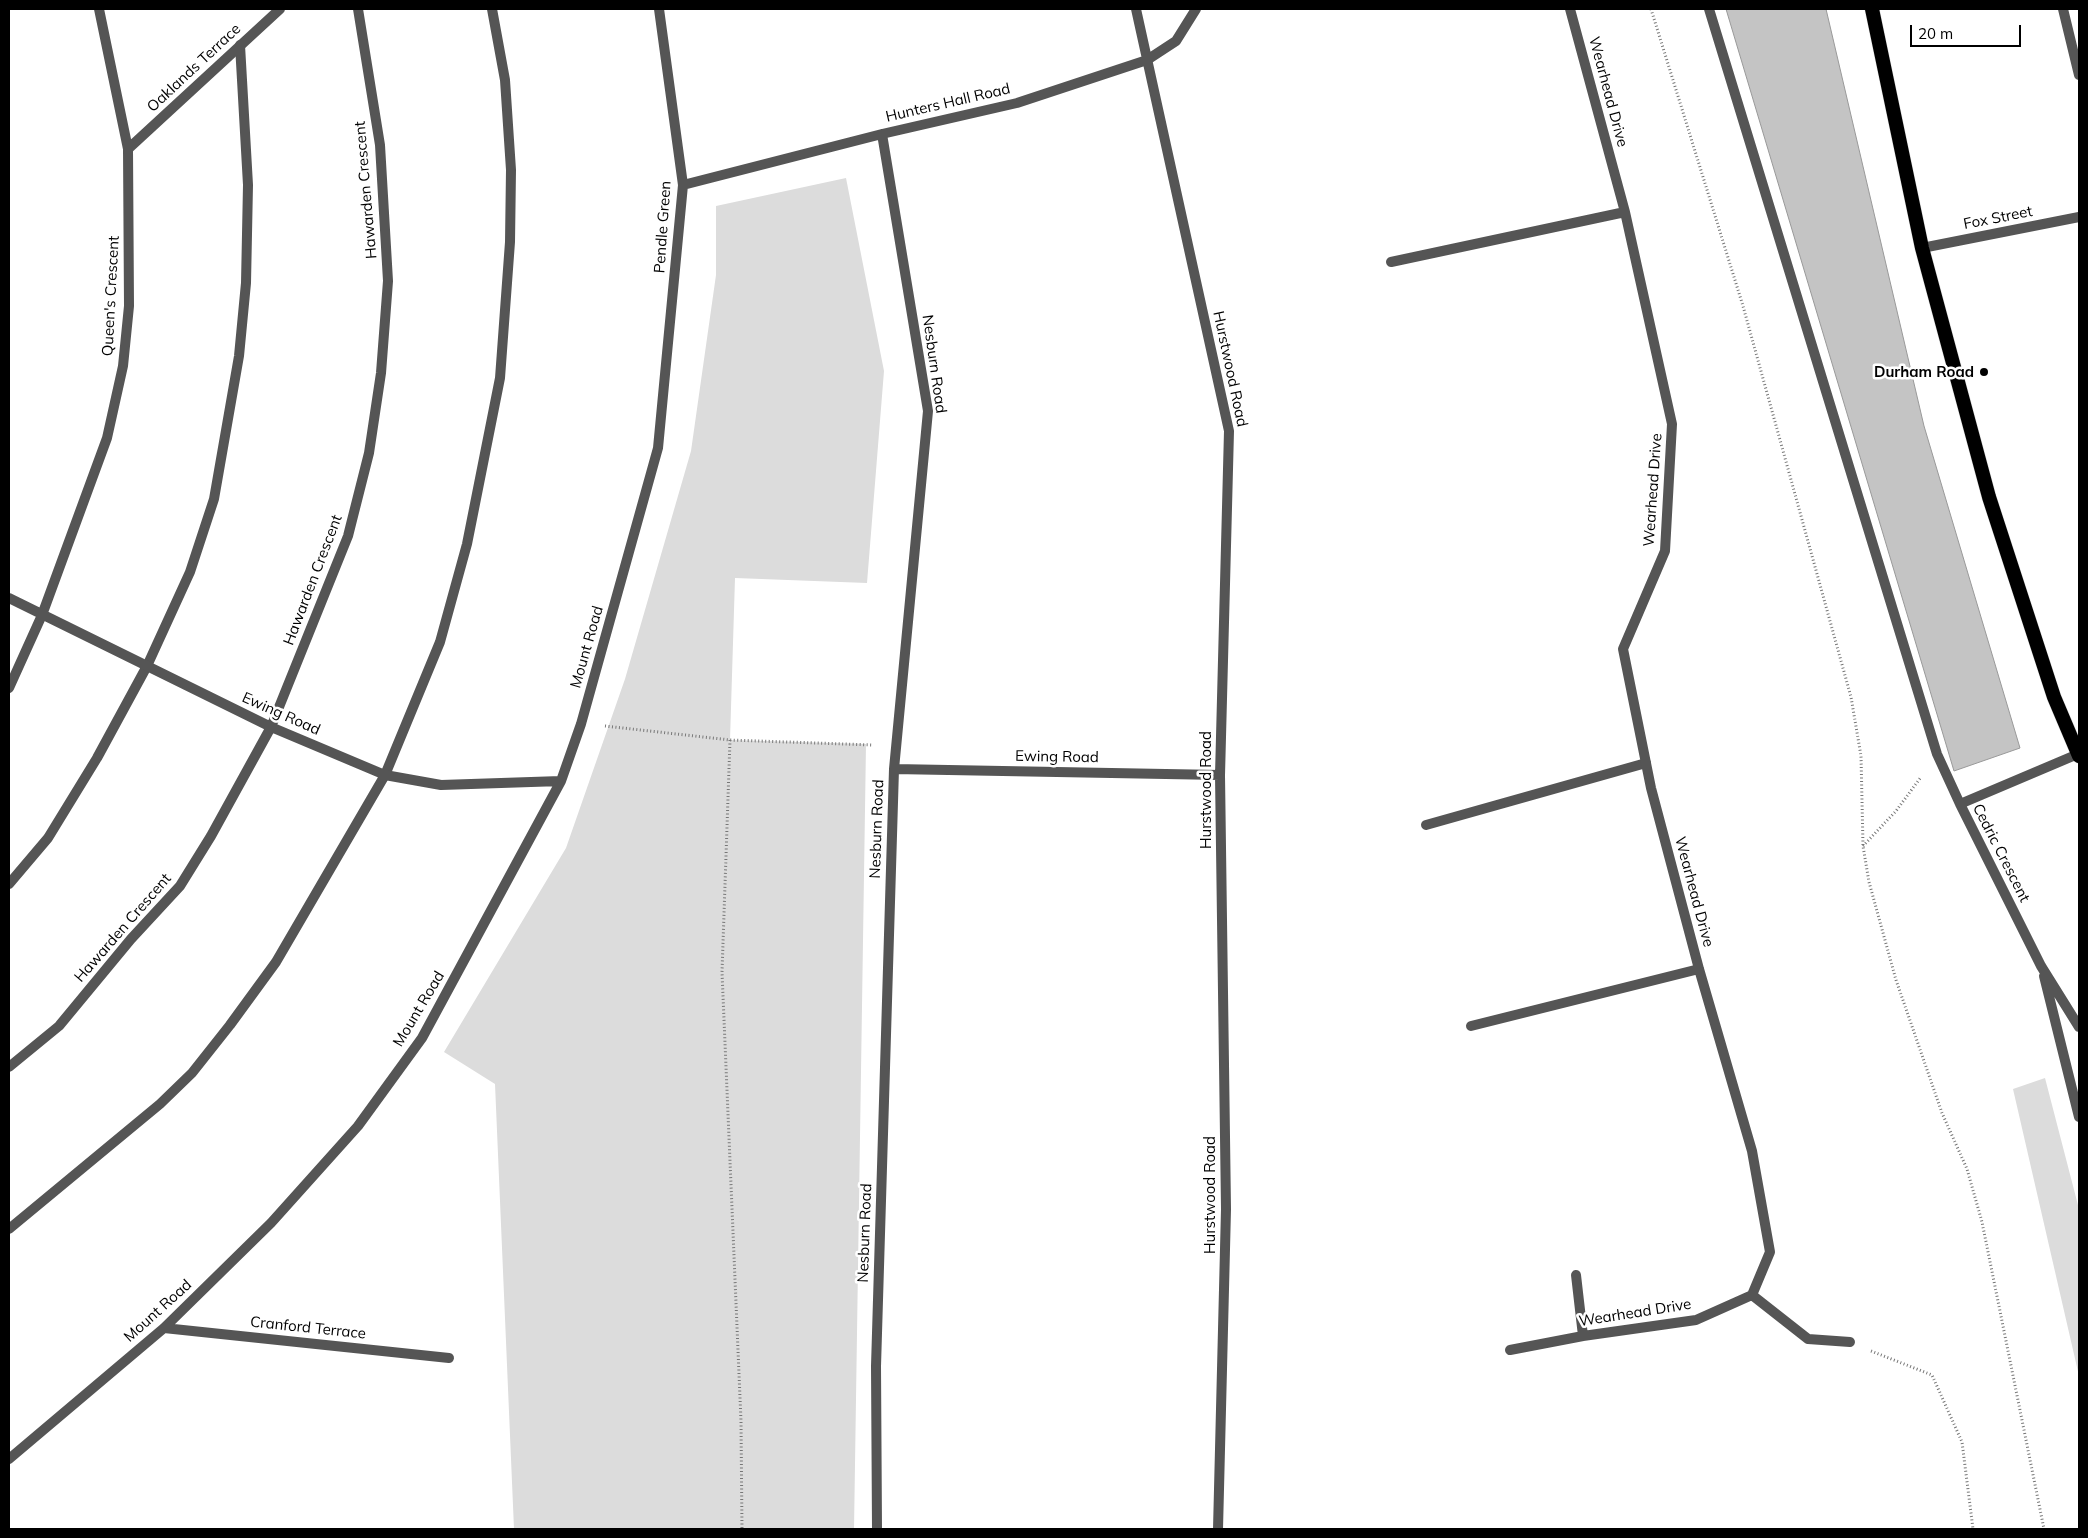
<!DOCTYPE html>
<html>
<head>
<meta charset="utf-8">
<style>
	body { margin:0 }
	#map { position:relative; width:2088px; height:1538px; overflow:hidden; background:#fff; font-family:Mulish,sans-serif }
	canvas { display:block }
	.frame { position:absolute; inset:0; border:10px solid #000; pointer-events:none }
	.scale { position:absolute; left:1910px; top:25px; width:111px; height:22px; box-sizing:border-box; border:2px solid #000; border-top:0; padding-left:6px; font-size:15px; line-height:18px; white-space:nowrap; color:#000; -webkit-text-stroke:4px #fff; paint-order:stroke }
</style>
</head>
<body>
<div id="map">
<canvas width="2088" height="1538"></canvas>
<div class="frame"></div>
<div class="scale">20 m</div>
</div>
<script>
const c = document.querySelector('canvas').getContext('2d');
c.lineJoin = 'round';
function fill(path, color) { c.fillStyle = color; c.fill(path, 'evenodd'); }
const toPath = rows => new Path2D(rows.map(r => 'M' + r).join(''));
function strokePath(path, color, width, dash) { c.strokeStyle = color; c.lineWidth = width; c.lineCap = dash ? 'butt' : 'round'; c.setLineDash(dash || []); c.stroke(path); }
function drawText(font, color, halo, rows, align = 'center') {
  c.font = font + ' Mulish,sans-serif'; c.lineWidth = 5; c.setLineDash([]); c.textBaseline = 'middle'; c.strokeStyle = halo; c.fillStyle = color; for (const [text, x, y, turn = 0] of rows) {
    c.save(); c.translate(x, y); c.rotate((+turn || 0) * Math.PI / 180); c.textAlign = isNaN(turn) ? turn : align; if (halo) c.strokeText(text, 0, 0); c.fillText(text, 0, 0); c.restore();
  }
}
fill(toPath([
	[846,178,884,371,867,583,735,578,730,740,866,744,854,1529,514,1529,495,1084,444,1052,566,848,625,679,691,451,716,275,716,206],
	[2045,1078,2079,1209,2079,1376,2013,1089]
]), '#dcdcdc');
const building = toPath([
	[1726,9,1826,9,1924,426,2020,748,1954,771,1726,9]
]);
fill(building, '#c4c4c4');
strokePath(building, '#999', 1);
const trunk = toPath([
	[1872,9,1922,248,1989,497,2054,697,2079,756]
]);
strokePath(trunk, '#dbdbdb', 15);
strokePath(toPath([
	[1651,9,1743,306,1851,697,1861,756,1863,846,1869,882,1896,980,1942,1113,1967,1169,1982,1222,2044,1529],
	[605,726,730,740,873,745],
	[730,740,722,972,741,1421,742,1529],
	[1863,846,1896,811,1921,777],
	[1871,1351,1932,1375,1962,1442,1973,1529]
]), '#777', 3, [1, 2.5]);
strokePath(toPath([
	[1709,9,1937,754,1960,804],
	[2063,9,2079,75],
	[2078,754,1960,804,2041,966,2079,1027],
	[1426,825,1646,763],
	[9,884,48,838,97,758,147,666,190,572,214,499,239,356,246,283,248,185,240,45],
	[2044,976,2079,1117],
	[9,1229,160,1104,192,1073,230,1025,276,962,385,775,440,642,467,544,500,378,510,242,511,170,505,80,492,9]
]), '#555', 10);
strokePath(toPath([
	[1136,9,1229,431,1220,775,1226,1209,1218,1529],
	[128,149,280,9],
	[683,185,882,134,1017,103,1147,60,1176,41,1196,9],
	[1922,248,2079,217],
	[1391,262,1625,212],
	[9,598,271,727,385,775,441,785,561,781],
	[9,688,42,615,107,438,123,366,129,306,128,149,99,9],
	[894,769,1220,775],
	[1471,1026,1699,969],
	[9,1067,59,1026,131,939,180,886,211,836,271,727,348,536,369,453,381,373,388,281,380,145,358,9],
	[1576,1275,1583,1336],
	[1752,1295,1808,1339,1850,1342],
	[164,1328,449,1358],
	[1510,1350,1583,1336,1696,1320,1752,1295,1770,1252,1752,1151,1699,969,1651,788,1623,649,1665,551,1672,424,1625,212,1570,9],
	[9,1459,164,1328,271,1223,358,1126,422,1038,561,781,581,724,658,448,683,185,659,9],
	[877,1529,876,1366,894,769,928,411,882,134]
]), '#555', 10);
strokePath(trunk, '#000', 14);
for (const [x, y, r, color] of [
	[1984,372,5,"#000"]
]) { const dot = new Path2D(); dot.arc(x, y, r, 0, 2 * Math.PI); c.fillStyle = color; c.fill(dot); strokePath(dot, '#fff', 2); }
drawText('15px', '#000', '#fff', [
	["Oaklands Terrace",194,68,-43],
	["Wearhead Drive",1608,92,75],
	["Hunters Hall Road",948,103,-13],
	["Hawarden Crescent",366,190,-95],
	["Fox Street",1998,218,-11],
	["Pendle Green",663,227,-86],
	["Queen's Crescent",111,296,-87],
	["Nesburn Road",934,364,82],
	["Hurstwood Road",1230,369,78],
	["Wearhead Drive",1653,490,-86],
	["Hawarden Crescent",313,580,-69],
	["Mount Road",587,647,-74],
	["Ewing Road",281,714,24],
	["Ewing Road",1057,757,1],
	["Hurstwood Road",1206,790,-90],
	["Nesburn Road",877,829,-88],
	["Cedric Crescent",2001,853,63],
	["Wearhead Drive",1694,892,75],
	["Hawarden Crescent",123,928,-49],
	["Mount Road",419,1009,-59],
	["Hurstwood Road",1210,1195,-90],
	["Nesburn Road",865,1233,-88],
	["Mount Road",158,1311,-42],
	["Wearhead Drive",1635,1313,-9],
	["Cranford Terrace",308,1328,6]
]);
drawText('bold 15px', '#000', '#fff', [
	["Durham Road",1974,372]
], 'right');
</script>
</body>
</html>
